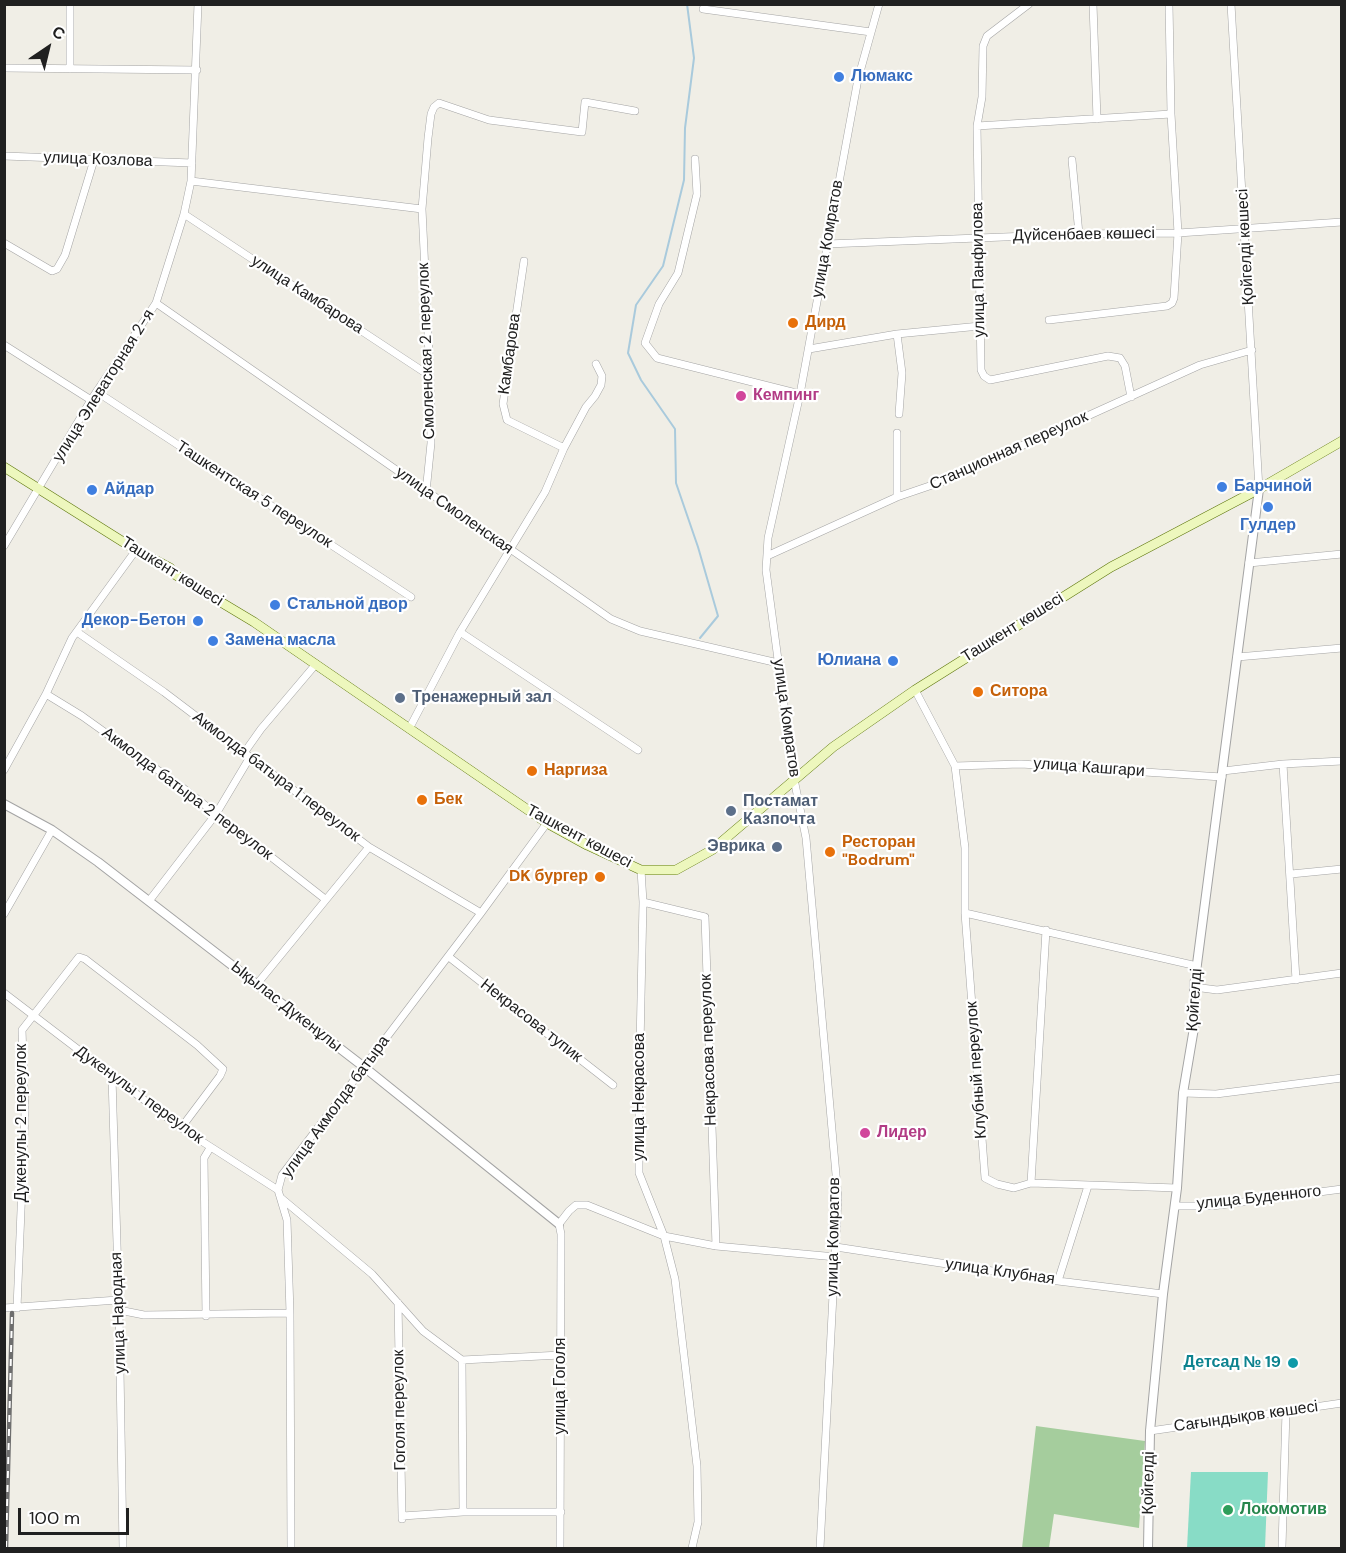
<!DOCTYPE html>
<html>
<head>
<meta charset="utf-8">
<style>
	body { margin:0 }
	#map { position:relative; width:1346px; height:1553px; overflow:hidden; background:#f0eee6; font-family:"DM Sans",sans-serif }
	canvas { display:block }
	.frame { position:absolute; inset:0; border:6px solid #202020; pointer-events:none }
	.north { position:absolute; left:18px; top:18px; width:60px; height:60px; -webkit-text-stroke:4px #fff; paint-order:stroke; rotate:35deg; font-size:16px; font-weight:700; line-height:24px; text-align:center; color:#202020 }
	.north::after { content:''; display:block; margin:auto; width:21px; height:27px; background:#202020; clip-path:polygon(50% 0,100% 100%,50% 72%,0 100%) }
	.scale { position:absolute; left:18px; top:1508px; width:111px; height:27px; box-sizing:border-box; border:3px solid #202020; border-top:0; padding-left:8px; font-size:18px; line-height:21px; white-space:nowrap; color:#202020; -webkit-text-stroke:4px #fff; paint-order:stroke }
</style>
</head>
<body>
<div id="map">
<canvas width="1346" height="1553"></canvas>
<div class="frame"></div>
<div class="north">С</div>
<div class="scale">100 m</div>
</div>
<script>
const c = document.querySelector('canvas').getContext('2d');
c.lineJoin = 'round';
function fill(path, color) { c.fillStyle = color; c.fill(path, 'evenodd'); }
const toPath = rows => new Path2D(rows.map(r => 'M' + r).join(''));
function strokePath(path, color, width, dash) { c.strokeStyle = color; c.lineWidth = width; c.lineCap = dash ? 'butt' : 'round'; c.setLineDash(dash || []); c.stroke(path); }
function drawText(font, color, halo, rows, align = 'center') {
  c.font = font + ' "DM Sans",sans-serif'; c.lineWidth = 4.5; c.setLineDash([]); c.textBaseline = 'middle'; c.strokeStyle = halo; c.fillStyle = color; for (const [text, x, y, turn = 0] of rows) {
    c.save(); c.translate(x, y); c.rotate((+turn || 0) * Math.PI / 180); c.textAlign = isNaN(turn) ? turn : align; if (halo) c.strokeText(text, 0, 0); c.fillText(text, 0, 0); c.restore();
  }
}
fill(toPath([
	[1036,1426,1145,1441,1139,1528,1054,1514,1049,1548,1022,1548]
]), '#a5cd9d');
fill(toPath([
	[1191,1472,1268,1472,1265,1548,1187,1548]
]), '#88dcc6');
strokePath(toPath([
	[687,4,694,58,685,128,684,180,663,266,636,305,628,353,641,380,675,429,676,483,698,547,718,616,700,638]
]), '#a9cadc', 2);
const minor = toPath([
	[1029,4,987,36,983,46,982,97,977,126,981,370,984,376,990,380,1108,356,1120,358,1125,366,1131,397],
	[1093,4,1097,119],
	[1231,4,1259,489],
	[703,9,871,32],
	[4,68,197,70],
	[70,69,70,4],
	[977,126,1171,114],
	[4,156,192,163],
	[695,159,697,194,678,273,659,304,645,343,657,358,800,394],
	[1072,160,1079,234],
	[191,181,422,209],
	[184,214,430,376],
	[4,243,52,271,57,269,65,255,94,160],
	[827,244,1079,234,1178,233,1342,222],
	[524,261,503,404,507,420,564,448],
	[156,303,611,619,640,631,778,663],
	[1049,320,1167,306,1172,303,1174,298,1178,233,1171,114,1169,4],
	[897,334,902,373,899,414],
	[4,345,91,400],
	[809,349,897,334,980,326],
	[97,392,411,597],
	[897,433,897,497],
	[426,492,431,443,430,376,422,209,428,138,431,114,434,107,439,103,489,120,582,132,585,102,635,111],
	[4,546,91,400,156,303,184,214,191,181,198,4],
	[767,556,897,497,944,481,1200,365,1252,350],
	[1249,563,1342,554],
	[77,632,164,692,369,847,481,913],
	[460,632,638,750],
	[1237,657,1342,648],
	[915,690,955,766,965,848,965,913,985,1178,997,1184,1014,1188,1031,1183,1177,1188],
	[46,694,82,716,183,788,325,899],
	[409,729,460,632,545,492,564,448,586,407,595,396,601,385,602,376,596,364],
	[244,753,261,729,316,664],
	[1283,764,1296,980],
	[955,766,1021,764,1222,777],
	[4,770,46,694,72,638,136,550],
	[1223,771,1283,764,1342,761],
	[641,870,643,902,639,1094,639,1173,664,1236,675,1279,697,1466,698,1522,692,1548],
	[1291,874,1342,869],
	[149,901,216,814,250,757],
	[643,902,705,917,716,1246],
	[965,913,1197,966],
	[4,914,52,830],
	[449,957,613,1085],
	[257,984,369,847],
	[1194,987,1217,990,1342,973],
	[4,993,181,1128,278,1190],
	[112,1077,119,1310,123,1548],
	[1183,1093,1216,1094,1342,1078],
	[1031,1183,1046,930],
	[281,1198,372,1274,423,1331,462,1360,561,1355],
	[1175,1206,1212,1206,1342,1189],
	[836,1247,1058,1281,1163,1294],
	[1058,1281,1088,1186],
	[398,1303,402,1516],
	[4,1308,118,1300],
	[17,1308,25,1112,22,1030,79,957,85,959,197,1045,223,1069,220,1076,181,1128],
	[119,1310,144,1315,290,1313],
	[206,1316,204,1158,210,1148],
	[462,1360,463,1512],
	[1150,1431,1342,1403],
	[402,1519,402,1516,463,1512,561,1512],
	[1282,1547,1286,1411],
	[291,1548,290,1313,287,1220,278,1190,282,1175,481,913,547,823],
	[560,1548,561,1234,559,1224,569,1211,576,1205,587,1205,664,1236,716,1246,836,1257],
	[820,1548,838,1197,806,838,794,779,766,570,768,538,800,394,858,79,879,4]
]);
const tertiary = toPath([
	[4,804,52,830,98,862,364,1067,559,1224],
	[1148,1548,1150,1431,1163,1294,1177,1188,1183,1093,1195,1022,1194,987,1259,489]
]);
const secondary = toPath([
	[4,467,136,550,170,568,174,574,254,622,547,823,587,845,641,870,676,870,712,850,833,747,915,690,1111,567,1259,489,1342,441]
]);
strokePath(minor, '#a4a4a4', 8);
strokePath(tertiary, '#a4a4a4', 10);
strokePath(secondary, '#5b7409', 10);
strokePath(minor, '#fff', 7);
strokePath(tertiary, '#fff', 8);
strokePath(secondary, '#edf7bd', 9);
const rail = toPath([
	[6,1548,12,1313]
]);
strokePath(rail, '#6e6e6e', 4.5);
strokePath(rail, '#fff', 2, [7]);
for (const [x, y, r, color] of [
	[839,77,6,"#3f7fe0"],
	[793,323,6,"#e8710a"],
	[741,396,6,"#d1479c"],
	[1222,487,6,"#3f7fe0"],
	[92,490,6,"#3f7fe0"],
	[1268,507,6,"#3f7fe0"],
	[275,605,6,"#3f7fe0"],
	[198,621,6,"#3f7fe0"],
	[213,641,6,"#3f7fe0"],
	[893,661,6,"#3f7fe0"],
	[978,692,6,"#e8710a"],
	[400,698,6,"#5c6f8a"],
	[532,771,6,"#e8710a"],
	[422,800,6,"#e8710a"],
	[731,811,6,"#5c6f8a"],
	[777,847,6,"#5c6f8a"],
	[830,852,6,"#e8710a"],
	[600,877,6,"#e8710a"],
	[865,1133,6,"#d1479c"],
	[1293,1363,6,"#0f9aa8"],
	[1228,1510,6,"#2e9e5b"]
]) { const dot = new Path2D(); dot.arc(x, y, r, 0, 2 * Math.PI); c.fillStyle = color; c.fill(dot); strokePath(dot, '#fff', 2); }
drawText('bold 16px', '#366cbe', '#fff', [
	["Люмакс",851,77],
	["Барчиной",1234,487],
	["Айдар",104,490],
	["Гулдер",1268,526,"center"],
	["Стальной двор",287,605],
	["Декор-Бетон",186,621,"right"],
	["Замена масла",225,641],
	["Юлиана",881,661,"right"]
], 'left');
drawText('16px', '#202020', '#fff', [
	["улица Козлова",98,160,2],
	["Дүйсенбаев көшесі",1084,235,-1],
	["улица Комратов",828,239,-80],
	["Қойгелді көшесі",1246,247,-93],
	["улица Панфилова",979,270,-91],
	["улица Камбарова",307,295,33],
	["Смоленская 2 переулок",427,351,-92],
	["Камбарова",510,354,-82],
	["улица Элеваторная 2-я",104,386,-58],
	["Станционная переулок",1009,451,-24],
	["Ташкентская 5 переулок",254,495,33],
	["улица Смоленская",454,511,35],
	["Ташкент көшесі",172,572,32],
	["Ташкент көшесі",1013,628,-32],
	["улица Комратов",786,718,82],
	["улица Кашгари",1089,768,4],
	["Акмолда батыра 1 переулок",276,777,37],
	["Акмолда батыра 2 переулок",187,794,37],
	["Ташкент көшесі",579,837,28],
	["Қойгелді",1195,1000,-86],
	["Ықылас Дүкенұлы",286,1007,38],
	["Некрасова тупик",531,1021,38],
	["Некрасова переулок",709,1050,-92],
	["Клубный переулок",977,1070,-94],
	["Дукенулы 1 переулок",139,1095,36],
	["улица Некрасова",640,1097,-90],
	["улица Акмолда батыра",336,1107,-54],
	["Дукенулы 2 переулок",22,1123,-90],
	["улица Буденного",1259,1198,-6],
	["улица Комратов",834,1237,-89],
	["улица Клубная",1000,1272,8],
	["улица Народная",119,1313,-92],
	["улица Гоголя",561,1386,-90],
	["Гоголя переулок",400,1410,-91],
	["Сағындықов көшесі",1246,1417,-8],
	["Қойгелді",1149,1483,-89]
]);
drawText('bold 16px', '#c56008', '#fff', [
	["Дирд",805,323],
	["Ситора",990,692],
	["Наргиза",544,771],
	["Бек",434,800],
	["Ресторан",842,843],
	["\"Bodrum\"",842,861],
	["DK бургер",588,877,"right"]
], 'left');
drawText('bold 16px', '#b23c85', '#fff', [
	["Кемпинг",753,396],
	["Лидер",877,1133]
], 'left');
drawText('bold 16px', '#4e5e75', '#fff', [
	["Тренажерный зал",412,698],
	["Постамат",743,802],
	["Казпочта",743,820],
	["Эврика",765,847,"right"]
], 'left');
drawText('bold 16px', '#0d838f', '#fff', [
	["Детсад № 19",1281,1363]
], 'right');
drawText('bold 16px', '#27864d', '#fff', [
	["Локомотив",1240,1510]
], 'left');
</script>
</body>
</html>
